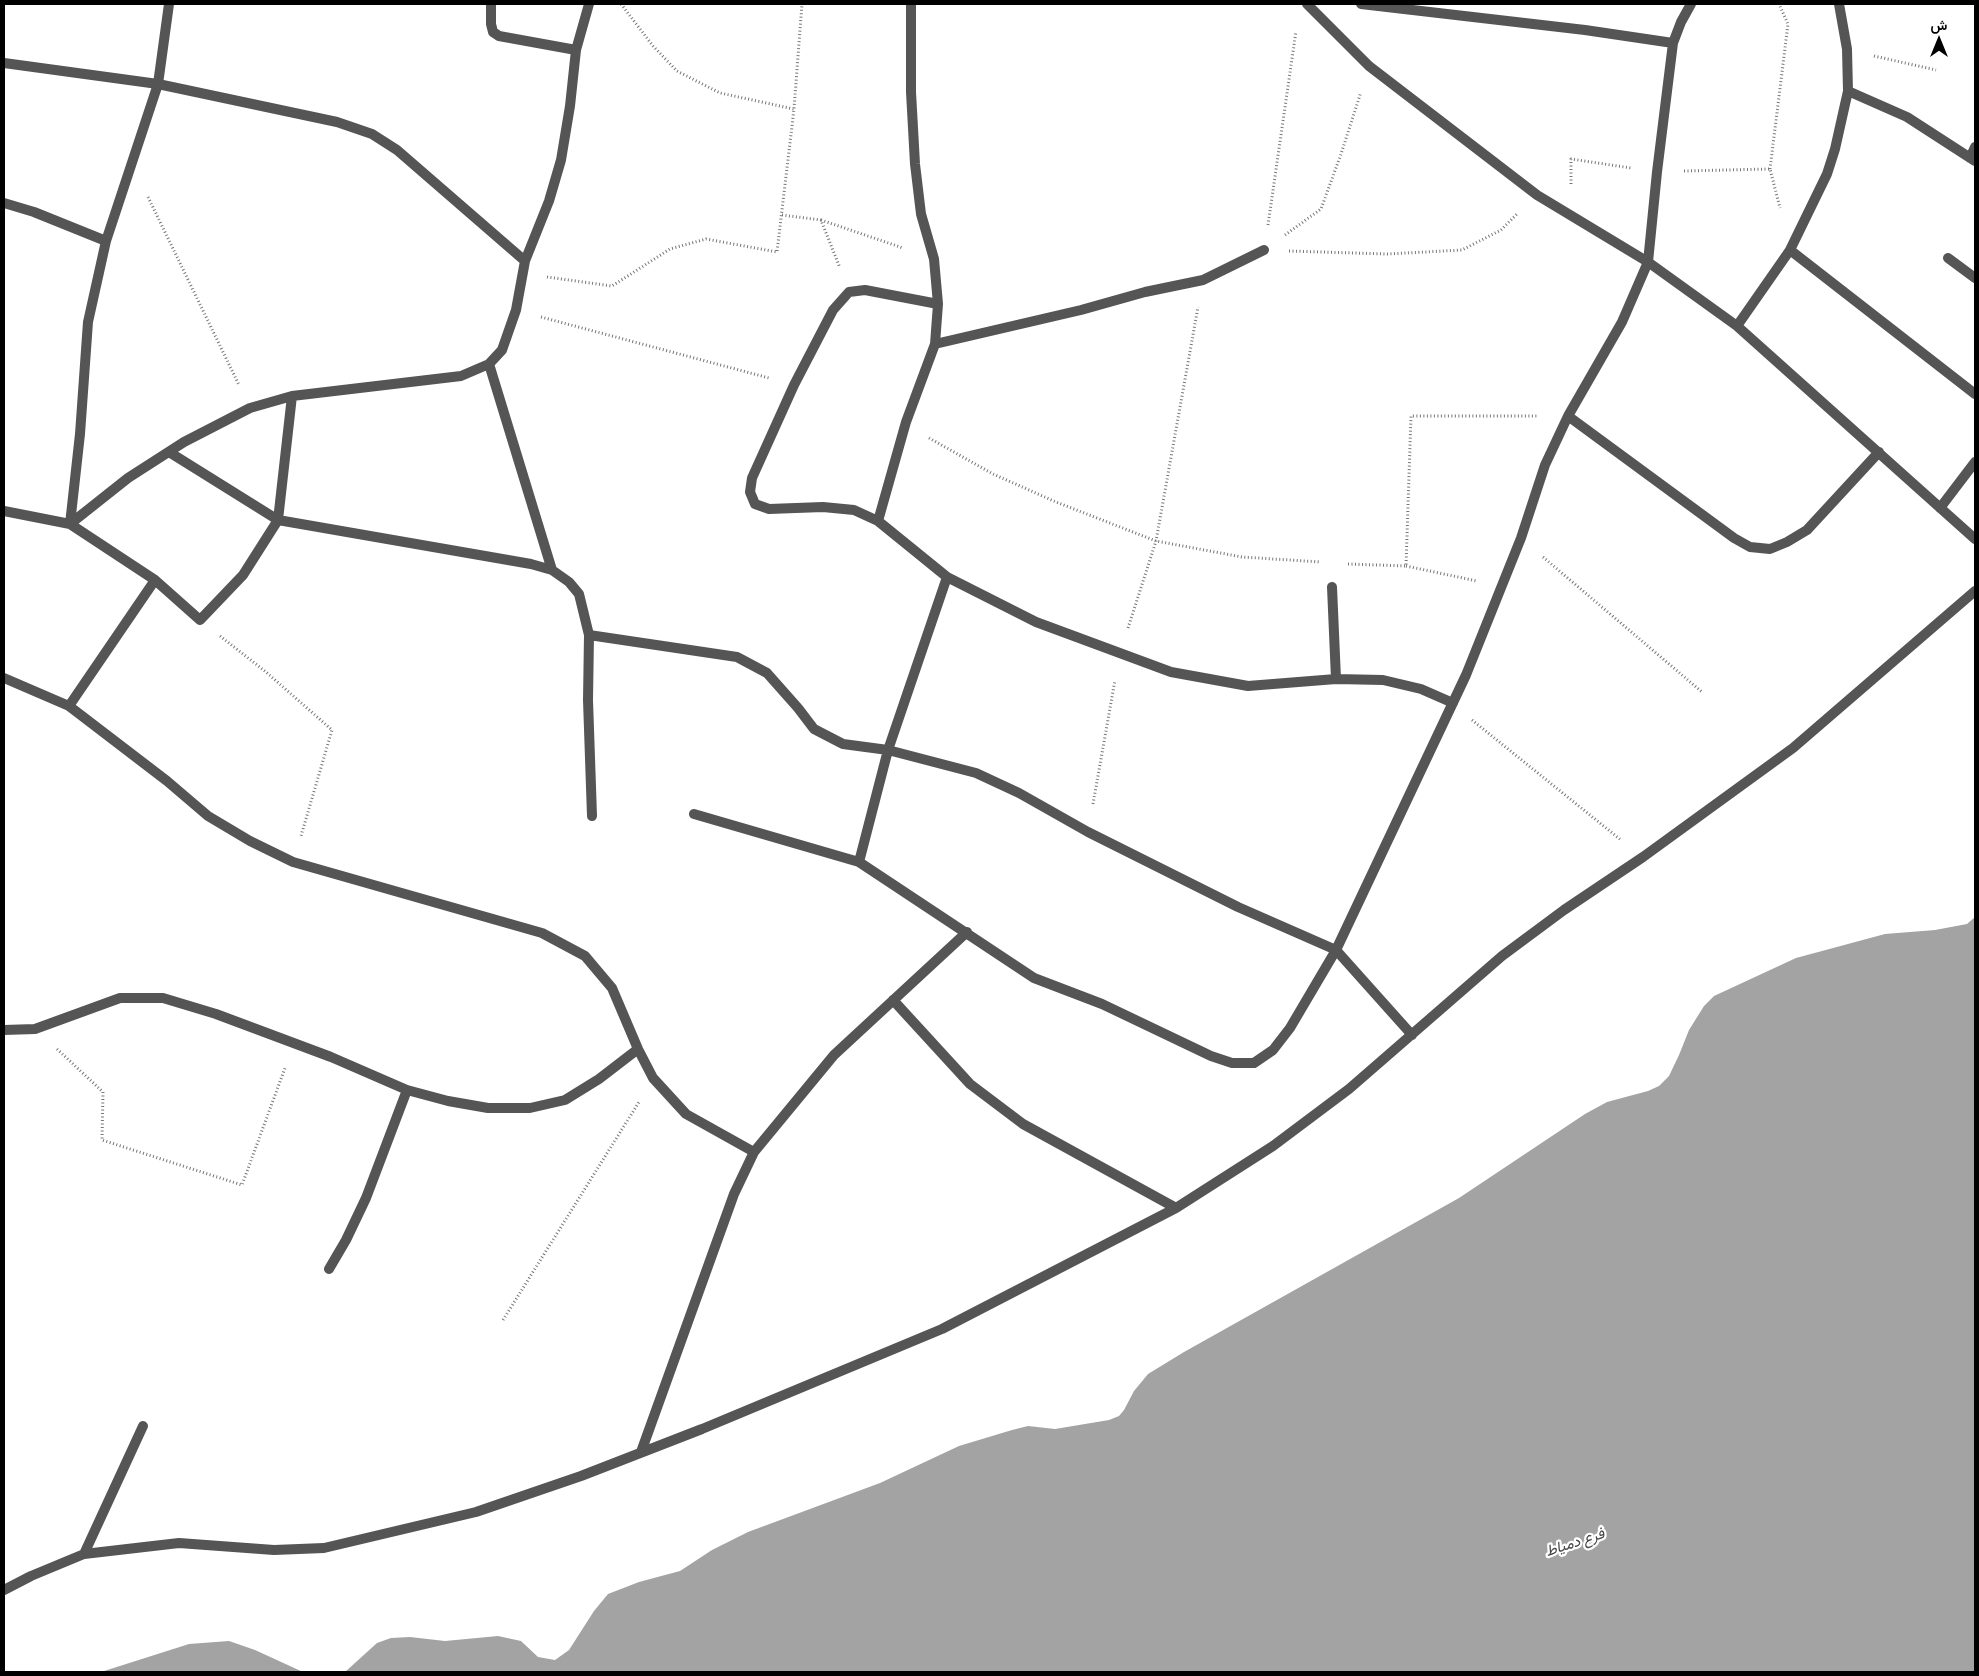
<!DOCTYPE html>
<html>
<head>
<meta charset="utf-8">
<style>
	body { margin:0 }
	#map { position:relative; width:1979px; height:1676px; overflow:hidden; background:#fff; font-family:"Archivo Narrow",Vazirmatn,sans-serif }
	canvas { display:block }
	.frame { position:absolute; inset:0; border:5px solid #000; pointer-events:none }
	.north { position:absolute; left:1914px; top:15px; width:50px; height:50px; -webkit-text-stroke:4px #fff; paint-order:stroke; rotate:0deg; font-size:14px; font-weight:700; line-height:20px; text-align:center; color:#000 }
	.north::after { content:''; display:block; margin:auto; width:18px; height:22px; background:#000; clip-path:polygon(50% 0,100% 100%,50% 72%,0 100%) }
</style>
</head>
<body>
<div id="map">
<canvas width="1979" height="1676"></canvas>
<div class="frame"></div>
<div class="north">ش</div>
</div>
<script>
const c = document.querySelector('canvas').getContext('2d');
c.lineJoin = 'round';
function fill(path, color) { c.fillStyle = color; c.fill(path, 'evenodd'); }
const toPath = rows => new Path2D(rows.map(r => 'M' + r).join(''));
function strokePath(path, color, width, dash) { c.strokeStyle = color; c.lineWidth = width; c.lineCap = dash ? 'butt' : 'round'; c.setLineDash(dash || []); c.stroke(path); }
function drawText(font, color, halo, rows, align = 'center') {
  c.font = font + ' "Archivo Narrow",Vazirmatn,sans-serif'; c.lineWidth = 4.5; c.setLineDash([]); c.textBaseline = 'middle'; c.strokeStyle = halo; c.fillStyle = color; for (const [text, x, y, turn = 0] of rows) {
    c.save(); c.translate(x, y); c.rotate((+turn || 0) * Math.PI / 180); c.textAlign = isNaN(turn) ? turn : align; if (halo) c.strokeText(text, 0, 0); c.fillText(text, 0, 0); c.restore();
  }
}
fill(toPath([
	[1975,917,1975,1672,345,1672,377,1643,391,1638,410,1637,445,1641,498,1636,521,1641,538,1657,555,1660,569,1650,594,1611,608,1594,639,1582,680,1571,712,1550,748,1532,880,1483,959,1446,1012,1430,1028,1426,1055,1429,1109,1420,1119,1416,1124,1410,1134,1391,1148,1374,1184,1352,1459,1198,1585,1114,1607,1102,1648,1091,1659,1086,1669,1076,1679,1055,1689,1030,1704,1006,1714,996,1796,958,1885,934,1935,930,1967,924],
	[229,1641,255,1650,303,1672,101,1672,189,1644]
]), '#a3a3a3');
strokePath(toPath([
	[621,4,653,46,677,71,720,93,794,109],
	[1874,56,1936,70],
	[1770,169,1788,24,1779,4],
	[1684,171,1770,169,1780,208],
	[1571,184,1571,159,1631,168],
	[148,197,239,385],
	[782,215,821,220,840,268],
	[821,220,903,248],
	[1268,225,1296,31],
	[1285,235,1321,209,1341,154,1361,92],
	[1289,251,1387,254,1462,250,1501,230,1518,213],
	[547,277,612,286,670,249,706,239,777,252,794,109,802,4],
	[541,317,769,378],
	[929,438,993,474,1056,502,1156,541,1242,557,1321,562],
	[1543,557,1702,692],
	[1348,564,1406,566,1411,416,1538,416],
	[1406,566,1477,581],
	[1128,628,1156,541,1198,307],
	[220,636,266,672,332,730,301,836],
	[1472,720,1621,840],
	[1093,804,1115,680],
	[57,1049,103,1092,102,1140,242,1185,285,1068],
	[503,1320,639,1102]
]), '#777', 3, [1, 2.5]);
strokePath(toPath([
	[491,4,491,24,493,32,499,36,576,50],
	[911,4,911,92,915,164,921,214,934,259,938,304,935,344,906,422,878,521,947,577,1036,622,1171,672,1248,686,1336,679,1383,680,1421,689,1453,703],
	[1307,4,1369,66,1537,195,1648,262,1737,326,1975,539],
	[1673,43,1681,22,1691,4],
	[4,63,158,84,337,122,372,134,397,150,525,261],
	[1848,91,1907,117,1975,161],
	[1970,158,1975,147],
	[4,203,34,212,106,241],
	[1790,250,1827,174,1835,149,1848,91,1847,49,1839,4],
	[1948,258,1975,278],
	[1737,326,1790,250,1975,394],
	[935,344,1081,310,1145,292,1203,280,1264,250],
	[489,364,552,570],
	[1568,416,1734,538,1750,547,1770,549,1787,542,1807,530,1879,452],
	[169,452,278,520,531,564,552,570,569,582,579,594,589,635,588,700,592,816],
	[1940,508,1975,462],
	[4,511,70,524,155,580,200,620,243,575,278,520,292,396],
	[878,521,854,510,823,507,769,509,755,504,750,492,752,478,794,385,833,310,849,292,865,290,938,304],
	[70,524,128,478,184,442,250,408,292,396,461,376,489,364,502,350,516,310,525,261,549,201,561,160,570,106,576,50,589,4],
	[70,524,80,434,88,322,106,241,158,84,169,4],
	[1332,587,1336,679],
	[589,635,737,657,767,673,798,708,814,729,843,744,888,750,976,773,1019,793,1088,832,1238,907,1336,950,1412,1035],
	[4,678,69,706,167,781,208,816,250,841,293,862,542,933,585,956,612,988,638,1049,653,1078,686,1114,754,1152],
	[69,706,155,580],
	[694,814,859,862,1034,978,1102,1004,1211,1056,1232,1063,1254,1063,1273,1050,1290,1028,1336,950,1466,675,1521,538,1545,465,1568,416,1622,322,1648,262,1657,172,1673,43,1585,30,1361,4],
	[859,862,888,750,947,577],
	[893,1000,970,1084,1023,1124,1176,1208],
	[4,1030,35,1029,120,998,163,998,216,1014,331,1057,407,1090,448,1101,488,1108,530,1108,565,1100,599,1079,638,1049],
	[329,1269,346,1240,366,1198,407,1090],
	[641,1452,734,1194,754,1152,834,1055,967,932],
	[84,1554,143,1426],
	[4,1590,31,1576,84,1554,179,1543,274,1550,324,1548,476,1512,581,1476,702,1429,942,1329,1176,1208,1273,1146,1349,1089,1502,956,1564,910,1643,857,1793,748,1975,591]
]), '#555', 10);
drawText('italic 15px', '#444', '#fff', [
	["فرع دمياط",1575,1543,-18]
]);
</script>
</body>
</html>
